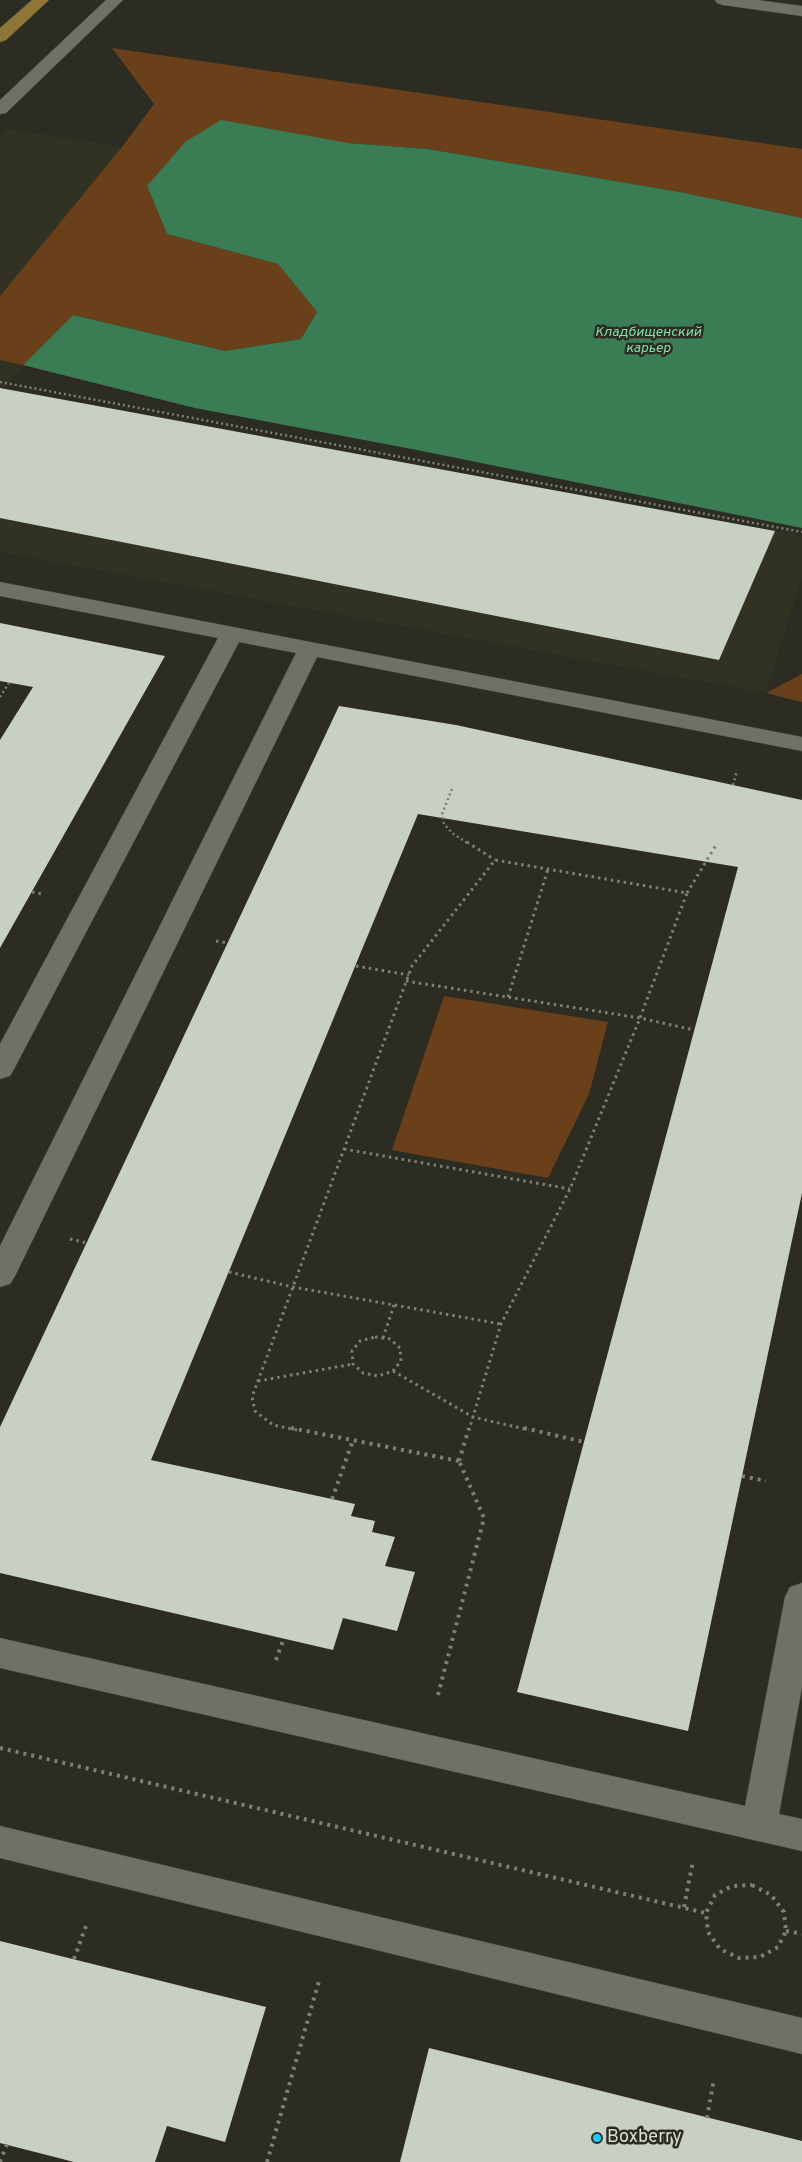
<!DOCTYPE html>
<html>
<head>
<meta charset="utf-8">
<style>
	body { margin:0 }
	canvas { display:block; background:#2c2c22 }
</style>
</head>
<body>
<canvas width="802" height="2162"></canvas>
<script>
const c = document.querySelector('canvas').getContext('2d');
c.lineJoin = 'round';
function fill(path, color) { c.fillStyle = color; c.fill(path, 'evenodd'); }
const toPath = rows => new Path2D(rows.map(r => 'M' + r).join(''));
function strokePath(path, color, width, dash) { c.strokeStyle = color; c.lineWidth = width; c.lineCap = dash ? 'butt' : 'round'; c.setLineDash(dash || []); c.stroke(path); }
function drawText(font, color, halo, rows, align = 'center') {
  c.font = font + ' Overpass,sans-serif'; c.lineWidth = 5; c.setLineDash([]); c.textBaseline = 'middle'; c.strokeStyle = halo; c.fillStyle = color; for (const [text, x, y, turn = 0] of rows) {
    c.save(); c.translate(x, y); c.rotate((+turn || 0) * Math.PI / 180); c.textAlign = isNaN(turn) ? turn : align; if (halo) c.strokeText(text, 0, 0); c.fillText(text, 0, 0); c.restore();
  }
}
fill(toPath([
	[7,129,122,147,0,296,0,135],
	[0,360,23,365,4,388,802,536,802,576,766,693,0,552]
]), '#313221');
fill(toPath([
	[112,48,802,149,802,218,685,193,428,149,348,143,185,142,147,187,167,234,278,264,317,312,301,339,225,351,73,315,23,365,0,360,0,296,122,147,154,104],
	[802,674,802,702,766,693],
	[444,996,608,1022,589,1094,548,1178,392,1150]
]), '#694019');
fill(toPath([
	[221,120,348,143,428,149,685,193,802,218,802,528,417,450,195,408,23,365,73,315,225,351,301,339,317,312,278,264,167,234,147,186,185,142]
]), '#3a7c54');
fill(toPath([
	[0,388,775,531,719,660,0,518],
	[0,623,165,656,0,948,0,740,33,687,0,681],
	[339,706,456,725,802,800,802,1193,688,1731,517,1692,738,867,418,814,151,1460,355,1504,351,1516,375,1521,372,1532,395,1537,385,1566,415,1572,397,1631,343,1618,333,1650,0,1573,0,1427],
	[0,1941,266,2007,225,2142,167,2126,155,2162,74,2162,0,2143],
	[429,2048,802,2141,802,2162,400,2162]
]), '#c8cfc3');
const minor = toPath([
	[106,0,123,0,6,113,0,114,0,100,106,0],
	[715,0,757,0,802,6,802,16,723,5,717,3,715,0],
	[0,582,802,737,802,751,317,657,15,1276,10,1284,0,1287,0,1246,296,653,239,642,14,1069,10,1076,0,1079,0,1044,218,638,0,596,0,582],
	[802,1583,802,1687,779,1814,802,1819,802,1851,0,1668,0,1638,745,1806,785,1597,790,1587,802,1583],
	[0,1826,802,2018,802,2054,0,1858,0,1826]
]);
const major = toPath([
	[32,0,49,0,6,40,0,42,0,28,32,0]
]);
strokePath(minor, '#484840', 1);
strokePath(major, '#484840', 1);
strokePath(toPath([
	[0,382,802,532],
	[0,697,9,683],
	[733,785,737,771],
	[452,789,442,814,444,824,452,833,469,844]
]), '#7e7f76', 2.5, [2, 3]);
strokePath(toPath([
	[467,842,495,860],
	[32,892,42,894],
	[687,893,716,845],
	[216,941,228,943],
	[356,966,409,975],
	[406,981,640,1018,694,1030],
	[508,997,548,869],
	[344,1149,570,1189],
	[70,1239,87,1243],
	[229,1272,293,1287,501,1324],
	[375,1337,390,1339,400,1348,401,1361,393,1371,378,1376,363,1373,353,1364,352,1351,360,1341,375,1337],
	[383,1338,394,1305],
	[393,1371,473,1417,529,1430],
	[258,1381,353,1364],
	[297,1430,273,1425,255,1411,252,1397,412,966,495,860,687,893,640,1018,570,1189,501,1324,469,1430]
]), '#7e7f76', 3, [2.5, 4]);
strokePath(toPath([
	[291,1428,459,1461],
	[524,1428,584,1442],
	[459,1461,469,1428],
	[742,1476,766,1481],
	[332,1499,353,1440],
	[276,1660,284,1638],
	[438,1695,484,1518,459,1461],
	[0,1748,706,1913],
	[752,1885,771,1895,784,1912,786,1931,778,1947,760,1957,739,1958,720,1949,708,1932,706,1913,715,1895,732,1886,752,1885],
	[684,1907,693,1861],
	[786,1931,802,1934],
	[74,1959,87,1923],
	[707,2118,714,2079],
	[0,2162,7,2144],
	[267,2162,319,1981]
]), '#7e7f76', 4, [3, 5]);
fill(minor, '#707065');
fill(major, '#8d7636');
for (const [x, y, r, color] of [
	[597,2138,5,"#1fc9fd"]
]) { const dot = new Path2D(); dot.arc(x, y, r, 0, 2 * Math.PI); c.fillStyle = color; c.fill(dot); strokePath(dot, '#2c2c22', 2); }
drawText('italic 14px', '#82dfa4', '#2c2c22', [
	["Кладбищенский",648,333],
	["карьер",648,349]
]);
drawText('18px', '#dcddd6', '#2c2c22', [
	["Boxberry",607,2138]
], 'left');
</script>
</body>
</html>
